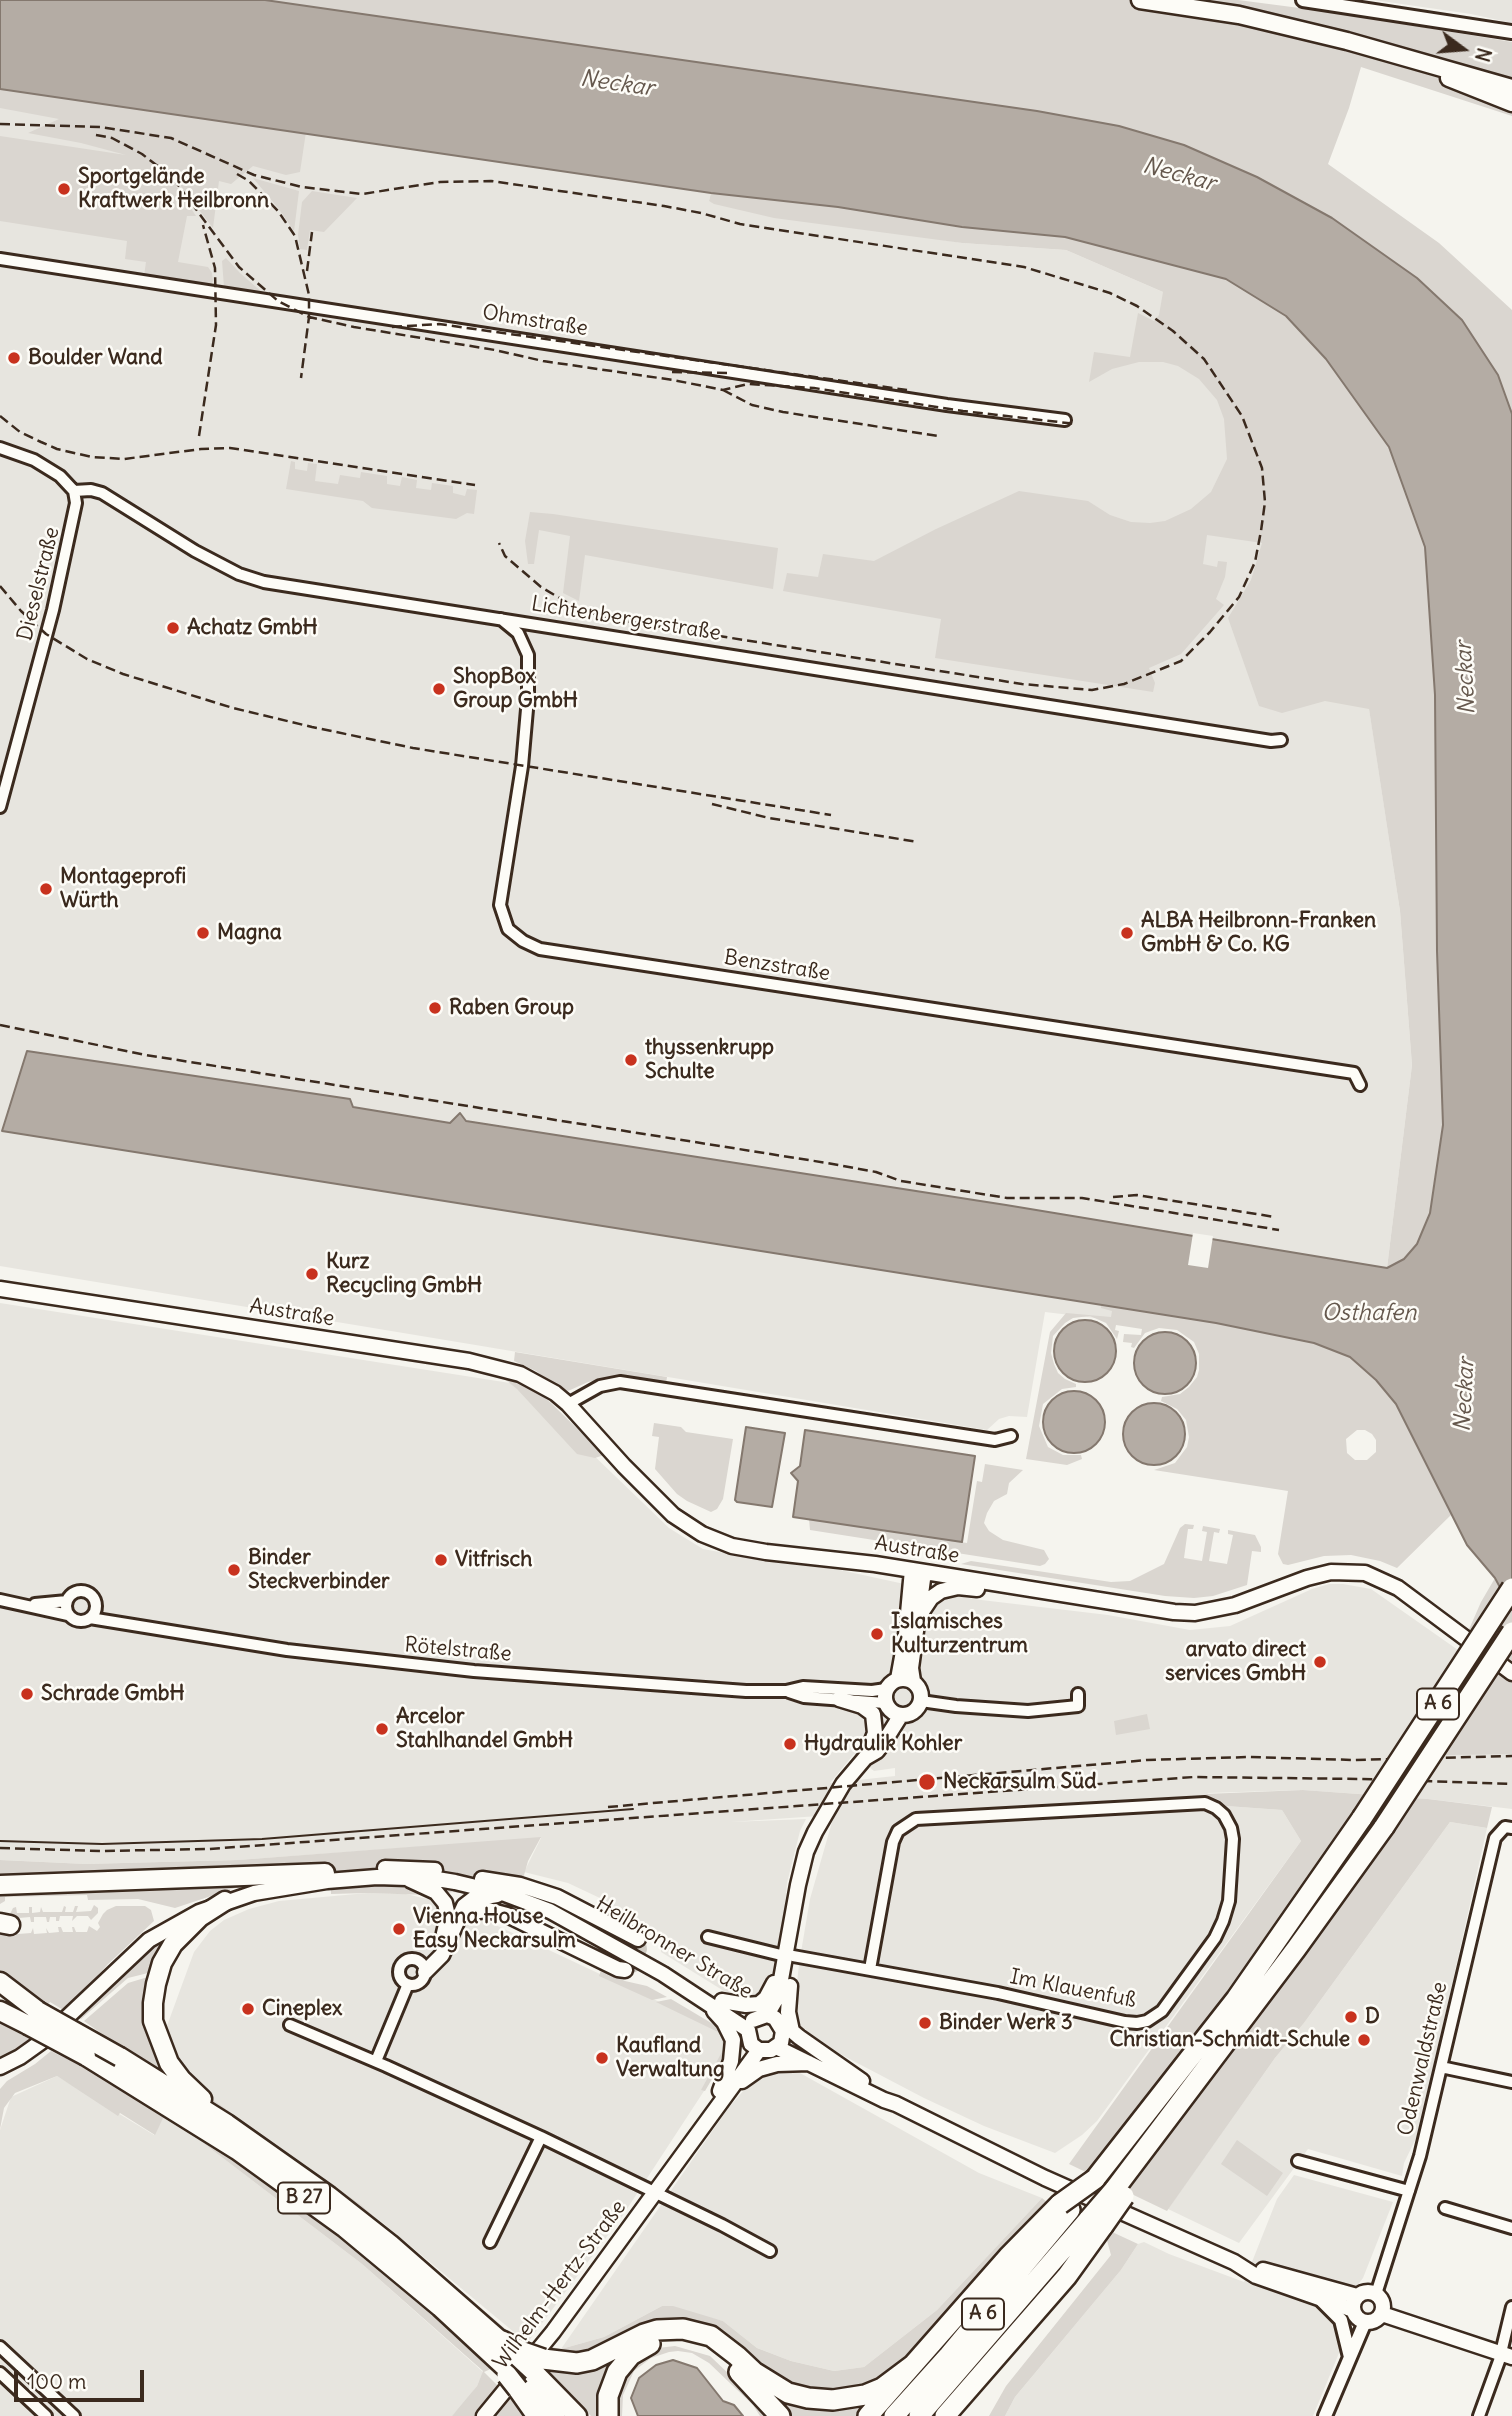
<!DOCTYPE html>
<html>
<head>
<meta charset="utf-8">
<style>
	body { margin:0 }
	#map { position:relative; width:1512px; height:2416px; overflow:hidden; background:#f5f4ee; font-family:Delius,sans-serif }
	canvas { display:block }
	.north { position:absolute; left:1428px; top:14px; width:70px; height:70px; -webkit-text-stroke:5px #fdfcf7; paint-order:stroke; rotate:106deg; font-size:19px; font-weight:700; line-height:28px; text-align:center; color:#3b2a1e }
	.north::after { content:''; display:block; margin:auto; width:24px; height:32px; background:#3b2a1e; clip-path:polygon(50% 0,100% 100%,50% 72%,0 100%) }
	.scale { position:absolute; left:14px; top:2370px; width:130px; height:32px; box-sizing:border-box; border:4px solid #3b2a1e; border-top:0; padding-left:9px; font-size:21px; line-height:24px; white-space:nowrap; color:#3b2a1e; -webkit-text-stroke:5px #fdfcf7; paint-order:stroke }
</style>
</head>
<body>
<div id="map">
<canvas width="1512" height="2416"></canvas>
<div class="north">N</div>
<div class="scale">100 m</div>
</div>
<script>
const c = document.querySelector('canvas').getContext('2d');
c.lineJoin = 'round';
function fill(path, color) { c.fillStyle = color; c.fill(path, 'evenodd'); }
const toPath = rows => new Path2D(rows.map(r => 'M' + r).join(''));
function strokePath(path, color, width, dash) { c.strokeStyle = color; c.lineWidth = width; c.lineCap = dash ? 'butt' : 'round'; c.setLineDash(dash || []); c.stroke(path); }
function drawText(font, color, halo, rows, align = 'center') {
  c.font = font + ' Delius,sans-serif'; c.lineWidth = 5; c.setLineDash([]); c.textBaseline = 'middle'; c.strokeStyle = halo; c.fillStyle = color; for (const [text, x, y, turn = 0] of rows) {
    c.save(); c.translate(x, y); c.rotate((+turn || 0) * Math.PI / 180); c.textAlign = isNaN(turn) ? turn : align; if (halo) c.strokeText(text, 0, 0); c.fillText(text, 0, 0); c.restore();
  }
}
fill(toPath([
	[1374,0,1512,0,1512,23,1471,14],
	[0,105,302,132,711,193,709,201,962,243,1066,250,1163,292,1197,324,1369,708,1400,911,1412,1065,1387,1268,1006,1205,466,1121,460,1114,450,1123,27,1051,2,1131,1115,1307,1112,1320,1045,1312,1027,1417,1009,1416,999,1419,987,1430,0,1266],
	[0,1303,510,1383,530,1394,669,1528,703,1549,752,1558,840,1570,973,1599,1108,1615,1190,1630,1230,1626,1312,1589,1329,1584,1343,1584,1371,1589,1458,1650,1394,1753,1512,1753,1512,1809,1428,1799,1303,1790,1207,1793,1219,1800,1226,1806,1282,1810,1301,1841,1097,2121,1082,2135,1055,2153,984,2126,924,2098,821,2044,803,2033,796,2024,794,2012,799,1964,810,1899,834,1815,730,1822,806,1819,800,1831,787,1883,783,1931,773,1976,767,1987,756,1999,747,2000,732,1996,661,1952,662,1939,602,1899,568,1883,524,1872,541,1838,238,1860,86,1864,0,1860],
	[854,1754,874,1771,895,1768,895,1776,830,1783],
	[1450,1822,1487,1828,1419,2132,1404,2163,1402,2176,1308,2149,1239,2243,1168,2209,1275,2058,1304,2023],
	[367,1893,406,1894,453,1905,700,2021,721,2033,725,2043,724,2053,704,2091,623,2215,528,2342,515,2333,360,2204,212,2099,181,2064,164,2034,194,1952,210,1931,224,1920,249,1909,279,1901],
	[790,2070,800,2073,979,2173,1042,2198,937,2310,864,2367,834,2371,791,2361,757,2348,723,2321,662,2306,604,2337,561,2349,729,2107,754,2079,765,2074],
	[57,2076,154,2135,165,2114,362,2264,483,2372,477,2386,463,2405,452,2416,0,2416,0,2130,11,2097],
	[1294,2175,1393,2202,1363,2278,1346,2300,1339,2353,1313,2416,1005,2416,1015,2397,1121,2270,1138,2244,1144,2242,1169,2254,1244,2282,1277,2199]
]), '#e7e5df');
fill(toPath([
	[265,0,1238,0,1338,13,1512,42,1512,116,1361,67,1349,108,1328,164,1439,243,1512,310,1512,414,1498,375,1462,320,1417,278,1332,218,1257,177,1184,145,1037,111],
	[0,89,306,132,300,172,286,175,253,166,231,184,219,181,213,228,180,185,176,186,196,216,187,216,178,262,208,267,212,273,213,281,210,286,144,276,146,262,125,259,127,241,0,221,0,136,126,155,81,143,28,133,59,119,0,108],
	[253,178,299,191,294,231,278,208],
	[312,191,357,198,324,232,310,230,307,250,300,249,298,235,302,202],
	[711,193,838,207,962,227,1065,237,1226,279,1286,316,1326,359,1389,447,1425,547,1435,695,1437,951,1443,1122,1430,1210,1417,1244,1404,1259,1387,1268,1412,1065,1400,911,1369,709,1325,701,1282,713,1259,706,1228,618,1251,580,1262,543,1207,535,1203,564,1217,567,1218,561,1227,562,1225,577,1216,599,1224,605,1181,654,1149,668,1155,683,1153,692,935,658,941,619,783,591,787,573,818,577,823,554,874,561,936,529,1019,491,1088,501,1110,515,1131,522,1150,523,1165,521,1191,509,1211,492,1227,459,1224,419,1217,400,1199,379,1178,366,1163,362,1139,362,1112,369,1089,382,1094,352,1130,357,1138,313,1154,321,1159,315,1163,292,1066,250,962,243,774,218,714,204,709,201],
	[226,258,240,273,264,294,241,293,224,287,222,261],
	[291,461,295,462,295,469,307,471,308,463,317,464,315,481,338,484,340,475,360,478,361,472,387,476,387,484,400,486,402,477,417,480,416,488,431,490,432,483,453,486,453,493,465,496,467,489,477,490,474,514,467,513,456,519,372,508,363,501,286,489],
	[530,512,553,514,778,548,773,589,585,555,579,601,563,593,570,536,539,530,534,564,528,564,525,541],
	[1101,1305,1216,1323,1314,1343,1350,1357,1376,1380,1396,1404,1416,1441,1451,1515,1397,1568,1380,1561,1351,1555,1324,1556,1288,1565,1283,1564,1278,1554,1288,1491,1154,1470,1175,1463,1187,1447,1189,1437,1186,1420,1177,1409,1161,1401,1162,1397,1180,1394,1189,1387,1197,1377,1199,1370,1199,1354,1194,1342,1177,1330,1159,1328,1145,1333,1134,1348,1131,1347,1132,1343,1123,1342,1124,1334,1141,1335,1142,1329,1116,1325,1115,1330,1119,1331,1117,1339,1106,1323,1090,1316,1073,1318,1065,1323,1053,1336,1051,1353,1054,1364,1058,1373,1065,1379,1076,1384,1076,1387,1062,1389,1043,1404,1039,1426,1048,1447,1063,1455,1081,1455,1082,1459,1067,1465,1026,1459,1050,1332,1066,1313,1111,1317,1112,1311,1101,1308],
	[1357,1430,1365,1430,1372,1434,1376,1440,1376,1452,1367,1460,1355,1460,1347,1453,1346,1439],
	[515,1352,667,1377,666,1384,614,1376,588,1382,568,1391,555,1386,536,1371,514,1361],
	[497,1373,528,1385,550,1402,604,1455,595,1458,577,1454,517,1389],
	[654,1423,681,1427,686,1432,733,1439,723,1499,717,1509,711,1512,687,1501,677,1494,655,1469,659,1437,652,1436],
	[985,1464,1023,1470,1009,1483,1007,1494,994,1501,987,1513,984,1523,989,1531,1003,1540,1044,1550,1049,1559,1045,1564,1040,1566,810,1530,809,1519,967,1543,977,1481,982,1482],
	[1185,1524,1194,1525,1193,1529,1188,1529,1184,1558,1202,1561,1207,1532,1202,1531,1203,1526,1220,1529,1219,1533,1214,1532,1209,1561,1227,1564,1233,1535,1228,1534,1228,1530,1255,1535,1261,1547,1261,1552,1252,1551,1247,1585,1213,1596,1194,1598,1165,1596,961,1564,971,1561,1111,1582,1130,1581,1164,1564,1180,1528],
	[1495,1578,1512,1610,1512,1754,1392,1756,1467,1634,1481,1602],
	[1147,1714,1150,1729,1116,1735,1114,1721],
	[1303,1790,1428,1799,1492,1807,1487,1828,1450,1822,1304,2023,1275,2058,1167,2211,1069,2164,1301,1841,1282,1810,1226,1806,1219,1800,1205,1794],
	[541,1837,528,1861,516,1904,500,1899,453,1892,429,1895,367,1893,331,1894,330,1863,0,1876,0,1860,86,1864,238,1860],
	[247,1884,175,1908,138,1899,88,1900,87,1895,5,1897,5,1901,0,1904,0,1890],
	[94,1905,98,1908,98,1913,91,1920,88,1916,77,1916,72,1921,73,1916,60,1916,59,1921,56,1921,56,1917,50,1917,49,1922,47,1922,46,1917,34,1917,34,1922,31,1922,30,1917,19,1918,17,1922,9,1916,13,1908,16,1907,17,1913,29,1913,29,1907,32,1907,32,1913,40,1912,41,1907,43,1912,62,1912,64,1906,66,1907,65,1912,73,1912,75,1906,78,1906,76,1912,91,1911],
	[116,1906,145,1906,151,1910,154,1921,108,1964,65,2011,50,2002,48,2005,0,1977,0,1927,2,1934,11,1934,12,1928,16,1929,18,1934,31,1933,33,1928,34,1934,47,1933,46,1928,49,1933,59,1932,58,1927,61,1927,63,1932,73,1932,72,1927,74,1927,76,1932,87,1932,89,1926,97,1931,100,1927,98,1923,103,1914,107,1910],
	[170,1930,152,1972,128,1978,81,2019,75,2017],
	[601,1970,625,1981,647,1986,667,1997,652,2000,599,1976],
	[151,1976,175,2080,153,2071,84,2021,128,1983],
	[671,1999,718,2027,728,2043,726,2055,705,2091,701,2090,723,2050,722,2039,718,2032,656,2002],
	[0,2021,30,2039,0,2059],
	[51,2051,65,2058,67,2056,101,2074,192,2078,212,2099,360,2204,531,2351,484,2372,528,2416,452,2416,477,2386,483,2371,362,2264,165,2114,155,2135,120,2113,118,2116,57,2076,15,2093,4,2108,0,2129,0,2089,7,2081,35,2064],
	[1237,2140,1283,2173,1267,2196,1221,2164],
	[1042,2198,1048,2203,1027,2229,981,2271,930,2332,900,2362,887,2374,861,2385,863,2390,838,2394,788,2386,698,2325,605,2350,549,2357,551,2347,561,2349,604,2337,662,2306,673,2306,723,2321,757,2348,791,2361,834,2371,864,2367,937,2310],
	[1110,2231,1138,2244,1121,2270,1015,2397,1005,2416,989,2416,1006,2386,1111,2255,1106,2237],
	[675,2346,710,2356,751,2395,769,2416,760,2416,753,2405,709,2363,692,2353,678,2351,669,2352,651,2358,634,2371,623,2395,622,2416,613,2416,613,2398,632,2364,658,2348],
	[621,2354,601,2416,591,2416,545,2369,546,2367],
	[767,2389,871,2402,858,2416,788,2416]
]), '#dad6d0');
const water = toPath([
	[0,0,265,0,1037,111,1119,126,1184,145,1257,177,1332,218,1417,278,1462,320,1498,375,1512,414,1512,1610,1495,1578,1467,1545,1396,1404,1376,1380,1350,1357,1314,1343,1216,1323,2,1131,27,1051,350,1099,353,1107,450,1123,460,1113,466,1121,1006,1205,1387,1268,1404,1259,1417,1244,1430,1213,1443,1125,1437,951,1435,695,1425,547,1389,447,1326,359,1286,316,1226,279,1065,237,962,227,838,207,711,193,0,89,0,0],
	'1054 1351a31 31 0 1 1 62 0a31 31 0 1 1-62 0Z',
	'1134 1363a31 31 0 1 1 62 0a31 31 0 1 1-62 0Z',
	'1043 1422a31 31 0 1 1 62 0a31 31 0 1 1-62 0Z',
	'1123 1434a31 31 0 1 1 62 0a31 31 0 1 1-62 0Z',
	[746,1427,785,1433,772,1507,737,1502,735,1500,746,1427],
	[805,1430,975,1456,962,1542,793,1517,798,1481,791,1473,800,1466,805,1430],
	[673,2360,697,2368,723,2401,734,2405,743,2416,638,2416,631,2398,639,2378,656,2365,673,2360]
]);
fill(water, '#b4aca4');
strokePath(water, '#84786e', 2);
fill(toPath([
	[1193,1233,1213,1236,1208,1268,1188,1265]
]), '#f5f4ee');
strokePath(toPath([
	[625,1970,634,1965,640,1949,638,1939]
]), '#d0ccc4', 14, [14, 7]);
const minor = toPath([
	[0,259,947,405,1065,420],
	[0,448,34,460,60,476,74,491,76,503,53,610,0,807],
	[74,491,91,490,102,493,195,551,239,574,264,582,1271,741,1281,740],
	[501,619,518,633,528,655,528,698,522,766,500,905,508,929,523,941,540,949,1354,1073,1360,1085],
	[568,1404,600,1386,620,1382,995,1440,1011,1436],
	'66 1606a15 15 0 1 1 30 0a15 15 0 1 1-30 0Z',
	[0,1600,68,1615],
	[35,1604,67,1601],
	[90,1618,287,1650,474,1671,746,1691,786,1691,803,1687,872,1691,886,1689],
	[789,1692,804,1697,885,1703],
	[921,1701,956,1706,1028,1711,1078,1706,1078,1694],
	[708,1937,785,1956],
	[793,1956,998,1993,1125,2022,1137,2023,1147,2021,1162,2011,1215,1938,1223,1921,1229,1901,1233,1839,1231,1828,1224,1815,1216,1808,1205,1803,916,1819,898,1831,893,1842,870,1969],
	'399 1972a13 13 0 1 1 26 0a13 13 0 1 1-26 0Z',
	[290,2025,386,2066,541,2137,722,2225,770,2251],
	[376,2061,408,1984],
	[1441,2067,1512,2082],
	[1298,2161,1409,2191],
	[1445,2208,1512,2228],
	[490,2242,541,2137],
	[1376,2294,1420,2156,1495,1838,1505,1827,1512,1828],
	[0,2347,74,2416],
	[0,2373,46,2416],
	[1479,2416,1499,2361,1512,2307]
]);
const tertiary = toPath([
	[1303,0,1512,32],
	[1322,2301,1341,2320,1350,2357],
	[1325,2416,1365,2322]
]);
const secondary = toPath([
	[0,1289,469,1361,520,1374,555,1393,568,1404,624,1466,673,1515,702,1534,732,1546,766,1552,875,1564,1174,1612,1195,1613,1235,1605,1307,1578,1331,1572,1365,1573,1398,1588,1512,1673],
	[921,1613,931,1598,941,1591,958,1587,977,1589],
	'885 1697a18 18 0 1 1 36 0a18 18 0 1 1-36 0Z',
	[898,1679,906,1635,912,1570],
	[913,1681,911,1668,924,1572],
	[839,1699,862,1706,873,1714,875,1733,869,1748],
	[385,1868,435,1870],
	[482,1879,520,1885,557,1897,638,1939],
	[410,1880,436,1892,445,1903,448,1916,444,1933],
	[459,1917,470,1912,488,1910,507,1915,618,1969,625,1970],
	[425,1972,442,1955,464,1906,473,1899,497,1895],
	[790,1986,788,2012,792,2031,799,2037,862,2081],
	[722,2001,746,2005,759,2004,766,1998,774,1983],
	[714,2011,724,2022,733,2040,731,2061,720,2091],
	[767,2015,778,1996,798,1885,806,1852,815,1832,843,1784,865,1758,877,1751,884,1742,901,1715],
	[748,2030,751,2044,759,2050,771,2050,781,2043,783,2031,775,2018,767,2015,753,2020],
	[776,2047,884,2100,896,2104,1045,2178,1234,2262,1256,2276,1353,2310],
	[0,2067,20,2057,41,2042,149,1940,199,1912,254,1893,327,1881,377,1877,437,1879,455,1882,505,1894,550,1911,663,1974,748,2030],
	[742,2081,759,2069,777,2064,809,2063],
	[1263,2270,1357,2296],
	'1353 2307a15 15 0 1 1 30 0a15 15 0 1 1-30 0Z',
	[1382,2314,1512,2357],
	[484,2416,553,2332,759,2050]
]);
const primary = toPath([
	[1140,0,1239,15,1347,41,1512,88],
	[1449,78,1512,103]
]);
const trunk = toPath([
	[0,1885,325,1873],
	[0,1923,10,1925],
	[0,1982,38,2011],
	[0,2011,28,2025],
	[86,2056,237,2150,345,2228,440,2307,509,2371],
	[120,2057,227,2124,329,2196,390,2244,511,2350],
	[202,2099,181,2079,169,2063,153,2021,153,2003,156,1984,162,1963,173,1944,200,1917,225,1901],
	[533,2371,577,2416],
	[523,2384,555,2416]
]);
const motorway = toPath([
	[1095,2179,1236,1999,1362,1818],
	[1114,2190,1296,1949,1384,1827],
	[502,2341,523,2352],
	[543,2359,577,2363,592,2360,644,2334,657,2330,683,2329,711,2336,737,2356,754,2372,788,2393,808,2398,833,2400,865,2395,882,2388,914,2364],
	[739,2372,780,2416],
	[518,2389,537,2416],
	[608,2416,608,2396,617,2372,631,2355,650,2344],
	[868,2416,1008,2257,1060,2204],
	[894,2416,949,2355,1070,2210],
	[919,2416,1089,2219],
	[945,2416,1067,2276,1103,2226]
]);
strokePath(minor, '#3b2a1e', 16);
strokePath(tertiary, '#3b2a1e', 18);
strokePath(secondary, '#3b2a1e', 19);
strokePath(primary, '#3b2a1e', 21);
strokePath(trunk, '#3b2a1e', 23);
strokePath(motorway, '#3b2a1e', 24);
strokePath(minor, '#fdfcf7', 10);
strokePath(tertiary, '#fdfcf7', 12);
strokePath(secondary, '#fdfcf7', 14);
strokePath(primary, '#fdfcf7', 16);
strokePath(trunk, '#fdfcf7', 18);
strokePath(motorway, '#fdfcf7', 19);
strokePath(toPath([
	[0,1841,102,1844,262,1839,633,1809]
]), '#3b2a1e', 2);
strokePath(toPath([
	[0,124,100,127,171,138,254,175,302,187,362,194,440,182,491,181,664,206,701,213,740,224,1024,267,1110,293,1137,306,1173,331,1204,359,1242,416,1262,468,1265,502,1261,531,1255,562,1239,597,1210,632,1181,661,1124,684,1092,690,1022,684,605,618,568,603,541,587,505,556,499,543],
	[96,135,112,138,142,154,172,177,239,267,278,301,309,317,354,327,495,350,543,361,673,380,723,390,748,384,814,388,963,411,1076,424],
	[237,174,249,181,278,211,295,236,309,295,309,317,301,378],
	[307,271,312,232],
	[392,327,439,324,907,390],
	[672,372,731,373],
	[723,390,752,405,783,412,938,436],
	[0,416,20,432,41,442,57,449,92,457,124,459,201,449,230,448,475,485],
	[199,436,216,325,215,268,203,225],
	[0,586,21,611,46,634,87,659,123,674,233,708,312,727,413,748,831,815],
	[712,804,769,818,918,842],
	[0,1025,146,1055,827,1163,876,1172,901,1181,1007,1198,1082,1198,1279,1230],
	[1113,1197,1137,1195,1275,1217],
	[608,1807,1147,1760,1250,1757,1354,1760,1512,1756],
	[0,1848,101,1851,209,1849,1194,1777,1361,1779,1512,1784]
]), '#3b2a1e', 2.5, [10, 5]);
const trunkBridge = toPath([
	[38,2011,120,2057],
	[28,2025,86,2056],
	[518,2357,533,2371]
]);
const motorwayBridge = toPath([
	[1362,1818,1512,1588],
	[1384,1827,1512,1632],
	[1060,2204,1095,2179],
	[1089,2219,1114,2190],
	[1103,2226,1124,2196],
	[523,2352,543,2359],
	[507,2375,518,2389]
]);
strokePath(trunkBridge, '#3b2a1e', 23, []);
strokePath(motorwayBridge, '#3b2a1e', 24, []);
strokePath(trunkBridge, '#fdfcf7', 18);
strokePath(motorwayBridge, '#fdfcf7', 19);
for (const [x, y, r, color] of [
	[64,189,7,"#c8321e"],
	[14,358,7,"#c8321e"],
	[173,628,7,"#c8321e"],
	[439,689,7,"#c8321e"],
	[46,889,7,"#c8321e"],
	[203,933,7,"#c8321e"],
	[1127,933,7,"#c8321e"],
	[435,1008,7,"#c8321e"],
	[631,1060,7,"#c8321e"],
	[312,1274,7,"#c8321e"],
	[441,1560,7,"#c8321e"],
	[234,1570,7,"#c8321e"],
	[877,1634,7,"#c8321e"],
	[1320,1662,7,"#c8321e"],
	[27,1694,7,"#c8321e"],
	[382,1729,7,"#c8321e"],
	[790,1744,7,"#c8321e"],
	[927,1782,9,"#c8321e"],
	[399,1929,7,"#c8321e"],
	[248,2009,7,"#c8321e"],
	[1351,2017,7,"#c8321e"],
	[925,2023,7,"#c8321e"],
	[1364,2040,7,"#c8321e"],
	[602,2058,7,"#c8321e"]
]) { const dot = new Path2D(); dot.arc(x, y, r, 0, 2 * Math.PI); c.fillStyle = color; c.fill(dot); strokePath(dot, '#fdfcf7', 2.5); }
for (const [x, y, w] of [
	[1438,1704,42],
	[304,2198,52],
	[983,2314,42]
]) { const box = new Path2D(); box.roundRect(x - w / 2, y - 15.5, w, 31, 5); c.fillStyle = '#fdfcf7'; c.fill(box); strokePath(box, '#3b2a1e', 2); }
drawText('bold 19px', '#3b2a1e', null, [
	["A 6",1438,1704],
	["B 27",304,2198],
	["A 6",983,2314]
]);
drawText('bold 21px', '#3b2a1e', '#fdfcf7', [
	["Sportgelände",78,177],
	["Kraftwerk Heilbronn",78,201],
	["Boulder Wand",28,358],
	["Achatz GmbH",187,628],
	["ShopBox",453,677],
	["Group GmbH",453,701],
	["Montageprofi",60,877],
	["Würth",60,901],
	["ALBA Heilbronn-Franken",1141,921],
	["GmbH & Co. KG",1141,945],
	["Magna",217,933],
	["Raben Group",449,1008],
	["thyssenkrupp",645,1048],
	["Schulte",645,1072],
	["Kurz",326,1262],
	["Recycling GmbH",326,1286],
	["Binder",248,1558],
	["Steckverbinder",248,1582],
	["Vitfrisch",455,1560],
	["Islamisches",891,1622],
	["Kulturzentrum",891,1646],
	["arvato direct",1306,1650,"right"],
	["services GmbH",1306,1674,"right"],
	["Schrade GmbH",41,1694],
	["Arcelor",396,1717],
	["Stahlhandel GmbH",396,1741],
	["Hydraulik Kohler",804,1744],
	["Neckarsulm Süd",943,1782],
	["Vienna House",413,1917],
	["Easy Neckarsulm",413,1941],
	["Cineplex",262,2009],
	["D",1365,2017],
	["Binder Werk 3",939,2023],
	["Christian-Schmidt-Schule",1350,2040,"right"],
	["Kaufland",616,2046],
	["Verwaltung",616,2070]
], 'left');
drawText('21px', '#3b2a1e', '#fdfcf7', [
	["Ohmstraße",535,321,9],
	["Dieselstraße",39,584,-76],
	["Lichtenbergerstraße",626,619,9],
	["Benzstraße",777,966,9],
	["Austraße",292,1313,9],
	["Austraße",917,1550,9],
	["Rötelstraße",458,1650,5],
	["Heilbronner Straße",674,1948,31],
	["Im Klauenfuß",1073,1989,11],
	["Odenwaldstraße",1423,2059,-77],
	["Wilhelm-Hertz-Straße",560,2285,-53]
]);
drawText('italic 23px', '#65584d', '#fdfcf7', [
	["Neckar",617,84,8],
	["Neckar",1179,175,15],
	["Neckar",1466,678,-93],
	["Osthafen",1369,1313],
	["Neckar",1465,1395,-87]
]);
</script>
</body>
</html>
